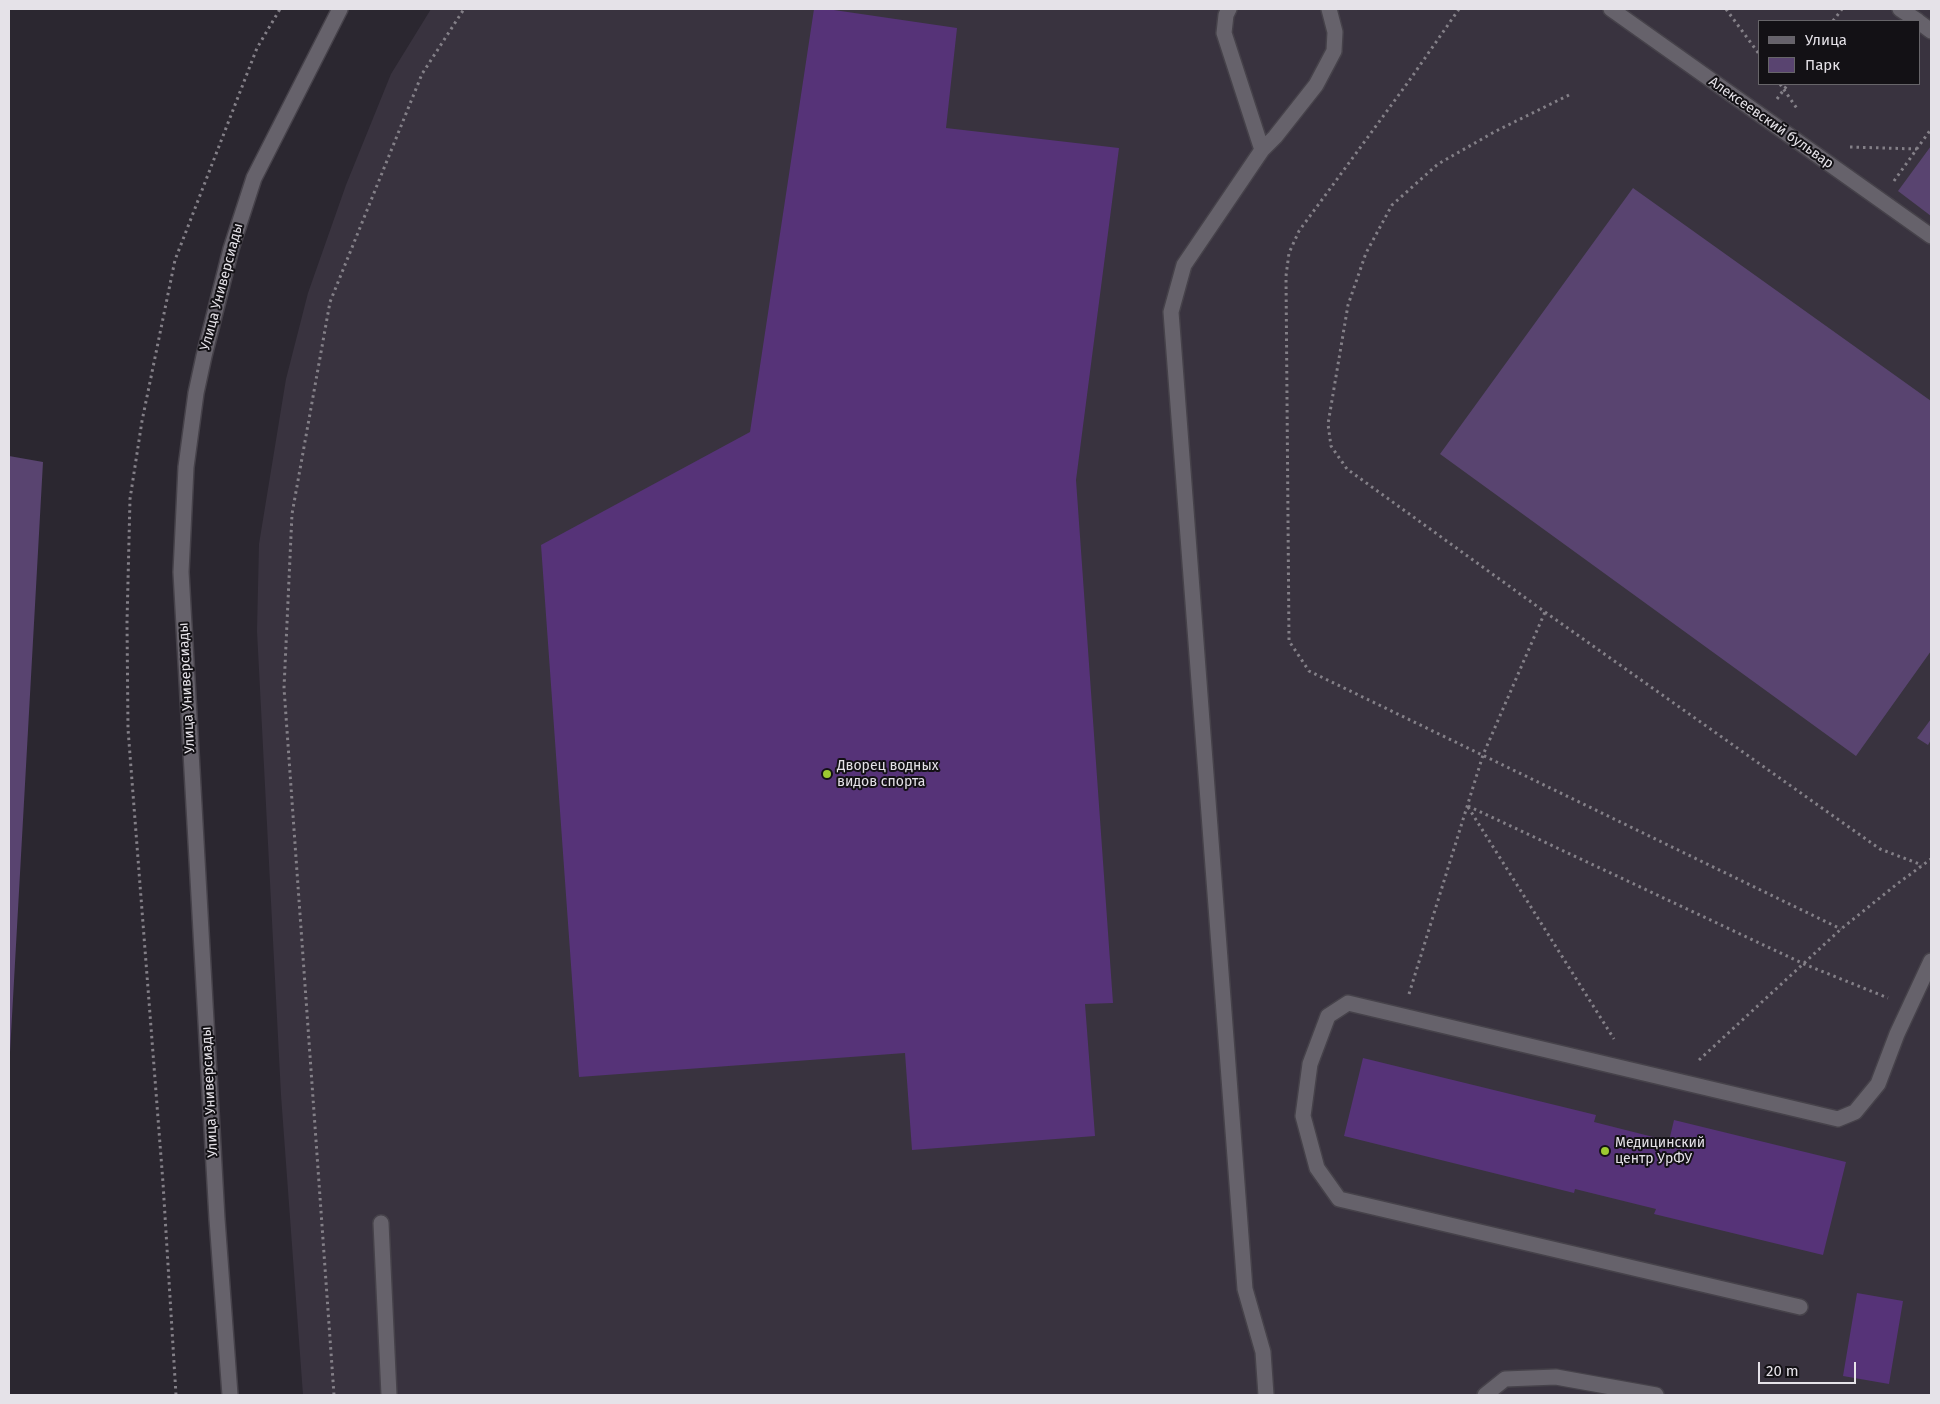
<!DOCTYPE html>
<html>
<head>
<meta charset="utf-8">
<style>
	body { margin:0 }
	#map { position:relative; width:1940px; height:1404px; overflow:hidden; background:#2b2730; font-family:"Fira Sans",sans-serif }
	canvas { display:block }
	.frame { position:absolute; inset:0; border:10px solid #e5e2e8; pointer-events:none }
	.legend { position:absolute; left:1758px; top:20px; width:162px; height:65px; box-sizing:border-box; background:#131115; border:1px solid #676569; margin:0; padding:6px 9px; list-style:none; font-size:15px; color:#e5e2e8 }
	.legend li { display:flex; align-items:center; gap:10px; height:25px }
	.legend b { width:25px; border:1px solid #676569 }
	.scale { position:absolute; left:1758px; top:1362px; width:98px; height:22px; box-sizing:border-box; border:2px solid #e5e2e8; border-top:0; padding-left:6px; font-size:15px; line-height:18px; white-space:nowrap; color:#e5e2e8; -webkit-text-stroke:4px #131115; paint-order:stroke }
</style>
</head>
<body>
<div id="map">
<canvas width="1940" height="1404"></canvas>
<div class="frame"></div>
<ul class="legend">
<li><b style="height:6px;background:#66626b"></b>Улица</li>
<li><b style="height:14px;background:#594470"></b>Парк</li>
</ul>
<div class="scale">20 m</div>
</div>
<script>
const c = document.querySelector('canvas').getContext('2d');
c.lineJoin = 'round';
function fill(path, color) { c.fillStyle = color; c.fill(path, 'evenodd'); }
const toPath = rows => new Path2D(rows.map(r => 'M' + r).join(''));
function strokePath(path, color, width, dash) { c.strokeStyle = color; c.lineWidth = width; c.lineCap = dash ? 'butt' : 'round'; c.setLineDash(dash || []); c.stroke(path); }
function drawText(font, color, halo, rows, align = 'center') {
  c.font = font + ' "Fira Sans",sans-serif'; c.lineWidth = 4; c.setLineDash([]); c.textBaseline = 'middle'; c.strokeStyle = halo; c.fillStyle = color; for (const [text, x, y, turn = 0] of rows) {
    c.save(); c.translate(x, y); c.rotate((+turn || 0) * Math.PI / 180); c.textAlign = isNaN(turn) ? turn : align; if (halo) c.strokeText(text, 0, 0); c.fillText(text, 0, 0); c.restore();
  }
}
fill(toPath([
	[431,9,1931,9,1931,1395,303,1395,281,1095,257,631,259,544,286,379,308,293,346,185,391,74],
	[1759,21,1919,21,1919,84,1759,84]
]), '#39333f');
fill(toPath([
	[1931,146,1931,216,1898,191],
	[1633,188,1931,401,1931,651,1856,756,1440,454],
	[9,456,43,462,9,1070],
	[1931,719,1931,740,1928,745,1917,738]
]), '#594470');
fill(toPath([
	[814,9,827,9,957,28,946,128,1119,148,1076,480,1113,1003,1085,1004,1095,1136,912,1150,905,1053,579,1077,541,545,750,432],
	[1363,1058,1596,1115,1594,1122,1669,1141,1674,1120,1846,1162,1823,1255,1654,1214,1656,1209,1575,1189,1574,1193,1344,1136],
	[1857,1293,1903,1301,1889,1384,1843,1376]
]), '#563378');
const service = toPath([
	[1229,9,1226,15,1224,33,1262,150],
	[381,1223,389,1395],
	[1800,1307,1339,1199,1317,1168,1303,1116,1310,1064,1328,1016,1348,1003,1838,1119,1855,1112,1878,1084,1897,1034,1931,961],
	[1266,1395,1263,1352,1245,1289,1171,312,1184,265,1262,150,1275,137,1316,85,1334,51,1335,32,1329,9],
	[1485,1395,1505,1379,1556,1377,1656,1395]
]);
const pedestrian = toPath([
	[1611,9,1931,236],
	[1900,9,1918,21],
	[1919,22,1931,31]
]);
const minor = toPath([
	[230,1395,217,1219,181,572,186,467,196,393,204,356,231,249,254,178,340,9]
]);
strokePath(service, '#46424a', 18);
strokePath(pedestrian, '#46424a', 18);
strokePath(minor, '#46424a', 18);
strokePath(toPath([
	[1459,9,1409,81,1299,231,1289,253,1286,276,1289,641,1309,671,1841,929],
	[1726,9,1759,54],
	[1833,21,1842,9],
	[1780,84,1798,110],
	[1569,95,1496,131,1438,164,1392,205,1366,253,1348,305,1328,424,1331,446,1347,469,1545,612,1880,849,1922,865],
	[1777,99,1788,84],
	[1850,147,1917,149],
	[1894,181,1931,129],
	[1468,806,1804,964,1888,998],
	[1468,807,1614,1039],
	[1409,994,1483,755,1545,612],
	[1699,1060,1841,929,1897,884,1931,859],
	[176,1395,163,1183,128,729,127,622,130,499,142,421,175,260,257,48,280,9],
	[334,1395,284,688,292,514,330,302,422,74,464,9]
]), '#848088', 3, [2.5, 4]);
strokePath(service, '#66626b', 15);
strokePath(pedestrian, '#66626b', 15);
strokePath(minor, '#66626b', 15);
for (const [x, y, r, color] of [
	[827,774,5,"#9dca31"],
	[1605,1151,5,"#9dca31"]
]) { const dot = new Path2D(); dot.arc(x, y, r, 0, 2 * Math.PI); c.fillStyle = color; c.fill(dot); strokePath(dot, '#131115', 2); }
drawText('14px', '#e5e2e8', '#131115', [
	["Алексеевский бульвар",1771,123,35],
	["Улица Универсиады",222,287,-75],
	["Улица Универсиады",187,688,-93],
	["Улица Универсиады",210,1092,-93]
]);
drawText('14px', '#e5e2e8', '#131115', [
	["Дворец водных",837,766],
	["видов спорта",837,782],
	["Медицинский",1615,1143],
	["центр УрФУ",1615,1159]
], 'left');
</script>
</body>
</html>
